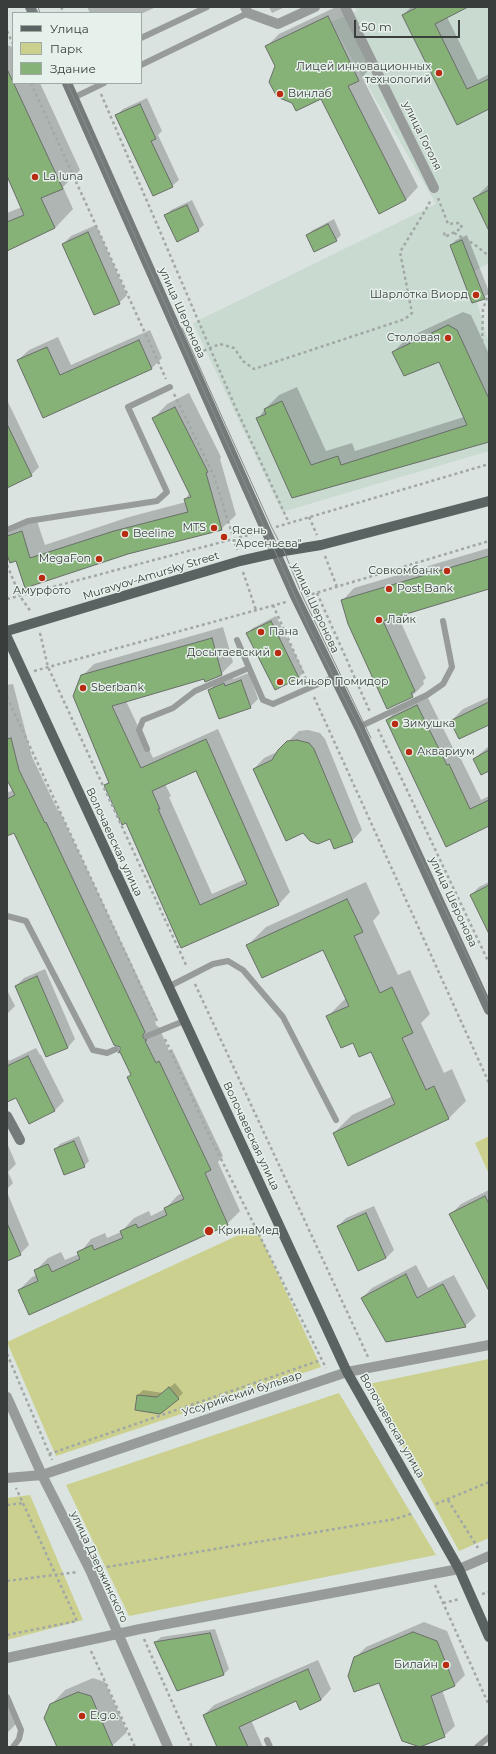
<!DOCTYPE html>
<html>
<head>
<meta charset="utf-8">
<style>
	body { margin:0 }
	#map { position:relative; width:496px; height:1754px; overflow:hidden; background:#dae3df; font-family:Montserrat,sans-serif }
	canvas { display:block }
	.frame { position:absolute; inset:0; border:8px solid #393d3b; pointer-events:none }
	.legend { position:absolute; left:12px; top:12px; width:130px; height:72px; box-sizing:border-box; background:#e7f1ec; border:1px solid #a1a9a5; margin:0; padding:5px 7px; list-style:none; font-size:12px; color:#393d3b }
	.legend li { display:flex; align-items:center; gap:8px; height:20px }
	.legend b { width:20px; border:1px solid #a1a9a5 }
	.scale { position:absolute; left:354px; top:20px; width:106px; height:18px; box-sizing:border-box; border:2px solid #393d3b; border-top:0; padding-left:5px; font-size:12px; line-height:14px; white-space:nowrap; color:#393d3b; -webkit-text-stroke:3px #e7f1ec; paint-order:stroke }
</style>
</head>
<body>
<div id="map">
<canvas width="496" height="1754"></canvas>
<div class="frame"></div>
<ul class="legend">
<li><b style="height:5px;background:#5b6362"></b>Улица</li>
<li><b style="height:11px;background:#cbd08e"></b>Парк</li>
<li><b style="height:11px;background:#86b177"></b>Здание</li>
</ul>
<div class="scale">50 m</div>
</div>
<script>
const c = document.querySelector('canvas').getContext('2d');
c.lineJoin = 'round';
function fill(path, color) { c.fillStyle = color; c.fill(path, 'evenodd'); }
const toPath = rows => new Path2D(rows.map(r => 'M' + r).join(''));
function strokePath(path, color, width, dash) { c.strokeStyle = color; c.lineWidth = width; c.lineCap = dash ? 'butt' : 'round'; c.setLineDash(dash || []); c.stroke(path); }
function drawText(font, color, halo, rows, align = 'center') {
  c.font = font + ' Montserrat,sans-serif'; c.lineWidth = 3; c.setLineDash([]); c.textBaseline = 'middle'; c.strokeStyle = halo; c.fillStyle = color; for (const [text, x, y, turn = 0] of rows) {
    c.save(); c.translate(x, y); c.rotate((+turn || 0) * Math.PI / 180); c.textAlign = isNaN(turn) ? turn : align; if (halo) c.strokeText(text, 0, 0); c.fillText(text, 0, 0); c.restore();
  }
}
fill(toPath([
	[358,7,489,7,489,263,469,274,489,344,489,451,282,512,193,323,436,204,331,22,357,11,356,8]
]), '#c9dad1');
fill(toPath([
	[489,1136,489,1174,475,1143],
	[256,1227,321,1367,56,1456,7,1342],
	[489,1359,489,1538,459,1551,369,1384],
	[339,1393,436,1555,129,1616,66,1485],
	[30,1495,83,1620,7,1640,7,1498]
]), '#cbd08e');
fill(toPath([
	[87,7,156,7,141,14,90,13],
	[269,7,285,7,272,13],
	[336,7,341,7,371,68,362,77,418,187,406,200,321,98,267,46,279,34],
	[411,7,465,7,447,17,478,80,489,74,489,108,457,123,403,15],
	[7,45,13,47,13,83,40,83,80,170,63,187,73,209,55,228,7,250,7,213,22,207,7,176],
	[147,98,162,131,158,135,179,180,172,186,116,116,123,109],
	[489,184,489,227,475,198],
	[192,200,204,225,198,230,177,240,165,216,171,210],
	[334,219,341,235,336,240,307,235,313,230],
	[96,225,127,295,119,303,63,244,71,236],
	[467,235,489,292,484,298,451,245,456,240],
	[463,312,471,315,489,354,489,441,293,497,258,419,265,409,279,395,297,387,326,451,352,443,355,451,464,417,439,360,393,352,407,338],
	[150,330,162,358,152,368,44,416,18,360,29,350,58,337,71,365],
	[189,393,221,457,220,459,236,515,221,529,127,553,16,560,7,551,7,534,17,524,36,518,45,545,129,517,186,502,185,499,190,493,153,419,167,404],
	[8,402,39,467,31,475,7,487],
	[489,548,489,588,398,616,426,678,423,681,424,684,412,696,342,601,354,588],
	[276,616,304,672,299,677,275,689,247,633,253,628],
	[223,627,233,662,221,674,126,701,153,758,218,729,290,892,279,904,182,947,127,822,105,785,110,781,82,676,94,664],
	[196,770,246,879,212,894,169,797,171,796,165,784],
	[249,673,258,699,250,707,209,691,217,683,232,676,233,679],
	[13,684,32,757,58,811,59,810,157,1018,155,1021,156,1025,159,1027,169,1051,172,1049,223,1156,218,1162,240,1211,227,1224,19,1290,32,1277,37,1275,35,1271,48,1258,61,1252,65,1260,79,1254,91,1239,105,1233,107,1238,121,1232,134,1218,149,1211,151,1216,165,1209,178,1195,183,1193,128,1078,132,1074,121,1046,14,832,7,835,7,793,13,790,7,777,7,685],
	[427,696,457,756,459,755,481,800,489,796,489,825,447,845,387,720,397,710],
	[489,697,489,724,451,721,463,709],
	[308,730,320,733,325,739,362,830,352,841,330,838,254,769,264,758,277,752,299,731],
	[489,746,489,770,474,759],
	[366,882,380,913,373,921,398,975,410,970,430,1014,421,1023,444,1073,452,1069,466,1101,448,1119,334,1133,352,1115,393,1096,372,1050,353,1041,327,1017,346,998,323,949,248,945,266,927],
	[489,882,489,928,471,895,479,887],
	[45,969,75,1039,68,1047,46,1056,16,986,24,978],
	[7,990,15,1006,7,1014],
	[36,1048,40,1055,41,1055,64,1101,55,1110,16,1096,7,1101,7,1057,9,1061],
	[79,1136,89,1161,84,1166,55,1150,60,1144],
	[7,1143,16,1164,8,1172,13,1183,7,1189],
	[489,1190,489,1289,450,1215,461,1204],
	[7,1192,29,1245,20,1254,7,1260],
	[374,1206,394,1250,386,1258,338,1226,346,1218],
	[416,1265,428,1288,454,1275,476,1316,465,1326,362,1298,372,1288],
	[175,1383,183,1393,178,1398,136,1409,138,1395,143,1390,163,1393],
	[424,1622,447,1631,465,1675,455,1685,442,1690,455,1726,444,1736,379,1682,355,1658,366,1647],
	[215,1629,229,1669,224,1674,155,1642,161,1637],
	[318,1660,331,1689,321,1700,301,1709,297,1700,251,1720,263,1747,218,1747,204,1715,214,1705],
	[93,1678,105,1682,127,1732,111,1747,58,1747,51,1705,65,1690],
	[7,1697,19,1721,7,1733]
]), '#0003');
const building = toPath([
	[418,7,468,7,435,24,467,89,489,79,489,109,457,125,402,15,418,7],
	[328,16,359,81,348,86,406,200,379,214,321,99,296,111,292,103,277,97,269,82,275,66,265,46,328,16],
	[7,69,63,189,41,198,55,228,7,251,7,222,24,215,7,176,7,69],
	[140,104,156,139,151,141,173,187,153,196,115,115,140,104],
	[489,190,489,231,473,198,489,190],
	[187,205,199,231,177,242,164,215,187,205],
	[328,224,337,241,314,252,306,235,328,224],
	[88,232,120,304,94,315,62,244,88,232],
	[462,240,485,299,472,303,450,245,462,240],
	[448,325,457,330,489,399,489,442,292,498,256,418,266,414,264,409,282,401,311,465,338,456,341,465,467,425,439,362,404,376,392,352,448,325],
	[139,340,152,369,43,418,17,360,47,347,60,375,139,340],
	[175,407,208,472,206,473,222,530,128,554,25,588,16,561,10,563,7,555,7,536,22,531,30,558,114,531,188,512,184,499,191,497,152,418,175,407],
	[7,424,32,476,7,488,7,424],
	[489,556,489,589,383,621,415,691,411,693,413,697,387,709,348,624,341,600,489,556],
	[271,621,299,678,275,690,246,633,271,621],
	[212,638,222,675,205,682,204,679,112,706,141,768,206,739,279,905,181,948,126,823,122,825,104,785,109,783,73,696,81,675,212,638],
	[196,771,247,884,200,905,158,809,160,809,152,791,196,771],
	[241,680,251,708,219,719,208,690,224,683,225,686,241,680],
	[489,702,489,725,459,739,450,721,489,702],
	[417,705,447,765,449,764,470,809,489,800,489,826,446,847,386,720,417,705],
	[11,738,19,770,45,823,46,822,145,1032,143,1035,143,1038,147,1040,145,1041,156,1063,159,1061,211,1170,205,1173,228,1225,29,1315,18,1290,38,1281,34,1270,48,1264,52,1272,80,1259,77,1252,92,1245,94,1250,123,1238,120,1231,136,1224,138,1228,167,1215,164,1208,184,1199,127,1077,131,1075,120,1052,118,1053,120,1050,120,1047,114,1045,14,833,7,836,7,799,15,795,7,780,7,739,11,738],
	[297,740,309,743,314,749,353,842,334,849,330,839,318,844,310,841,303,833,286,841,253,769,272,760,278,750,287,741,297,740],
	[489,750,489,771,481,775,473,759,489,750],
	[489,885,489,934,470,895,489,885],
	[347,899,363,932,354,936,380,993,392,987,413,1033,402,1038,426,1090,434,1086,449,1119,348,1166,333,1133,395,1104,371,1052,359,1057,353,1043,341,1048,326,1016,349,1006,323,950,262,978,246,945,347,899],
	[37,976,68,1048,46,1057,15,986,37,976],
	[28,1056,55,1111,29,1124,16,1098,7,1102,7,1066,28,1056],
	[74,1141,85,1167,64,1175,54,1149,74,1141],
	[485,1196,489,1204,489,1291,449,1214,485,1196],
	[366,1213,386,1258,358,1271,337,1226,366,1213],
	[7,1223,21,1255,7,1261,7,1223],
	[406,1274,417,1298,443,1284,466,1327,386,1342,361,1298,406,1274],
	[169,1387,179,1399,160,1414,135,1410,137,1395,157,1397,169,1387],
	[413,1632,437,1641,455,1686,431,1696,445,1737,420,1747,402,1741,379,1683,354,1692,348,1676,354,1657,413,1632],
	[210,1633,224,1675,177,1691,154,1642,210,1633],
	[308,1669,321,1700,300,1710,296,1701,239,1727,248,1747,217,1747,203,1715,308,1669],
	[78,1692,91,1696,113,1747,57,1747,44,1718,50,1704,78,1692]
]);
fill(building, '#86b177');
strokePath(building, '#696e68', 1);
strokePath(toPath([
	[61,7,64,13],
	[7,31,13,44],
	[31,83,166,379],
	[101,94,234,404,289,523],
	[438,198,448,224,460,223,462,228,445,237,444,232],
	[454,233,474,244,489,256],
	[489,292,483,309,482,346,489,362],
	[198,353,220,344,234,348,243,361,254,369,405,319,412,313,400,252,428,206,431,199],
	[174,394,214,476,237,550],
	[309,517,317,535],
	[276,527,489,464],
	[325,556,337,587],
	[7,565,20,596,31,612],
	[243,572,256,610],
	[317,593,370,712],
	[306,596,489,541],
	[7,599,256,533],
	[273,605,306,679],
	[40,633,48,667,187,967],
	[34,671,286,602],
	[7,697,157,1021],
	[314,697,489,1083],
	[378,729,489,963],
	[195,984,368,1357],
	[165,1039,210,1137,326,1368],
	[7,1354,52,1460],
	[49,1454,321,1360],
	[448,1500,478,1548],
	[436,1504,489,1482],
	[7,1505,23,1503],
	[101,1568,395,1519,414,1513],
	[7,1581,78,1572],
	[435,1585,489,1705],
	[482,1594,489,1592],
	[443,1603,460,1599],
	[7,1635,77,1621,16,1488],
	[144,1639,192,1747],
	[91,1651,135,1747]
]), '#a1a8a5', 2.5, [3, 3]);
strokePath(toPath([
	[141,38,207,7],
	[141,65,248,13],
	[73,98,104,83],
	[7,530,28,521,157,501,167,492,128,407,170,387],
	[237,640,263,700,273,704,334,677],
	[359,727,427,695,443,684,452,667,443,621],
	[147,749,139,730,143,720,173,708,195,691,249,668],
	[7,916,26,921,93,1050,107,1053,116,1049],
	[168,987,213,964,228,961,243,970,283,1017,336,1120],
	[147,1036,184,1021],
	[7,1697,21,1730,19,1739,13,1747],
	[267,1740,270,1747],
	[477,1747,489,1737]
]), '#979c9b', 6);
strokePath(toPath([
	[245,7,248,13,278,24,315,7],
	[345,7,434,188]
]), '#979c9b', 10);
strokePath(toPath([
	[7,1397,42,1475,90,1570,168,1747],
	[7,1478,42,1475,347,1372,489,1345],
	[7,1658,140,1629,459,1569,489,1556]
]), '#979c9b', 10);
strokePath(toPath([
	[30,7,33,13],
	[67,83,294,594,359,727,489,1010],
	[7,1116,20,1140]
]), '#747a7a', 10);
strokePath(toPath([
	[7,631,240,561,284,551,321,545,489,501],
	[7,637,347,1372,459,1569,489,1637]
]), '#5b6362', 10);
strokePath(toPath([
	[38,7,40,13],
	[67,83,310,630,359,727,489,1003],
	[182,328,272,528,284,551,303,597,371,738]
]), '#888e8b', 1);
for (const [x, y, r, color] of [
	[439,73,4,"#b82c11"],
	[280,94,4,"#b82c11"],
	[35,177,4,"#b82c11"],
	[476,295,4,"#b82c11"],
	[448,338,4,"#b82c11"],
	[214,528,4,"#b82c11"],
	[125,534,4,"#b82c11"],
	[224,537,4,"#b82c11"],
	[99,559,4,"#b82c11"],
	[447,571,4,"#b82c11"],
	[42,578,4,"#b82c11"],
	[389,589,4,"#b82c11"],
	[379,620,4,"#b82c11"],
	[261,632,4,"#b82c11"],
	[278,653,4,"#b82c11"],
	[280,682,4,"#b82c11"],
	[83,688,4,"#b82c11"],
	[395,724,4,"#b82c11"],
	[409,752,4,"#b82c11"],
	[209,1231,5,"#b82c11"],
	[446,1665,4,"#b82c11"],
	[82,1716,4,"#b82c11"]
]) { const dot = new Path2D(); dot.arc(x, y, r, 0, 2 * Math.PI); c.fillStyle = color; c.fill(dot); strokePath(dot, '#e7f1ec', 1.5); }
drawText('11px', '#393d3b', '#e7f1ec', [
	["Лицей инновационных",431,67,"right"],
	["технологий",431,80,"right"],
	["Винлаб",288,94],
	["La luna",43,177],
	["Шарлотка Виорд",468,295,"right"],
	["Столовая",440,338,"right"],
	["MTS",206,528,"right"],
	["Ясень",232,531],
	["\"Арсеньева\"",232,544],
	["Beeline",133,534],
	["MegaFon",91,559,"right"],
	["Совкомбанк",439,571,"right"],
	["Post Bank",397,589],
	["Амурфото",42,591,"center"],
	["Лайк",387,620],
	["Пана",269,632],
	["Досытаевский",270,653,"right"],
	["Синьор Помидор",288,682],
	["Sberbank",91,688],
	["Зимушка",403,724],
	["Аквариум",417,752],
	["КринаМед",218,1231],
	["Билайн",438,1665,"right"],
	["E.g.o.",90,1716]
], 'left');
drawText('11px', '#393d3b', '#e7f1ec', [
	["улица Гоголя",422,136,64],
	["улица Шеронова",182,313,66],
	["Muravyov-Amursky Street",151,576,-17],
	["улица Шеронова",315,608,65],
	["Волочаевская улица",114,842,65],
	["улица Шеронова",453,902,65],
	["Волочаевская улица",251,1136,65],
	["Уссурийский бульвар",242,1394,-18],
	["Волочаевская улица",392,1426,60],
	["улица Дзержинского",99,1567,65]
]);
</script>
</body>
</html>
